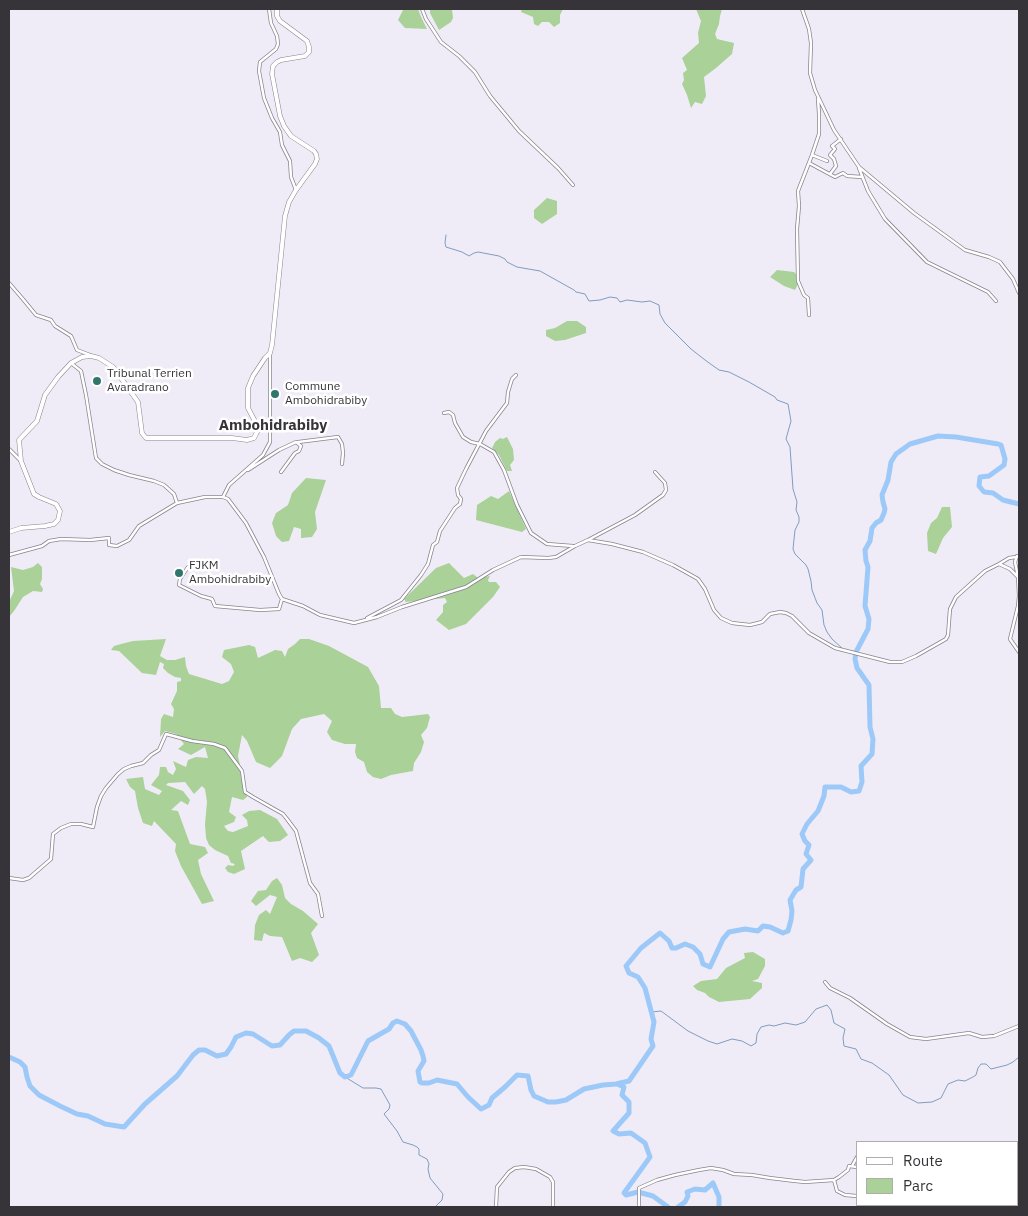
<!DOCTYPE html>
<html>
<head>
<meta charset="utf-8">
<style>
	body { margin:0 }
	#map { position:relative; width:1028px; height:1216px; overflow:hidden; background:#f0ecf7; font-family:"IBM Plex Sans",sans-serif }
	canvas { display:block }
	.frame { position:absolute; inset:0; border:10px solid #363438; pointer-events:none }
	.legend { position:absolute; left:856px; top:1141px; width:162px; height:65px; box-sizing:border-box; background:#fff; border:1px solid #afaeaf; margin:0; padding:6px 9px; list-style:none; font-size:15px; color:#363438 }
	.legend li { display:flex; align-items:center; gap:10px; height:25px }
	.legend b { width:25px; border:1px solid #afaeaf }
</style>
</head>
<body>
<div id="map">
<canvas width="1028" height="1216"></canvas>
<div class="frame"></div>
<ul class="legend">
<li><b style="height:6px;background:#fff"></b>Route</li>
<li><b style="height:14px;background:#a9d198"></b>Parc</li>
</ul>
</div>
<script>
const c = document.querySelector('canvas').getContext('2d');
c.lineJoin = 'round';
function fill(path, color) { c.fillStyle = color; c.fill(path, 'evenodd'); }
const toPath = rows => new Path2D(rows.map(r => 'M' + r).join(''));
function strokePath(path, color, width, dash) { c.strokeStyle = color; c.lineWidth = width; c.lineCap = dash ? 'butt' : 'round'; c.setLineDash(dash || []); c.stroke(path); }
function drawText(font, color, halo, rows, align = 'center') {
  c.font = font + ' "IBM Plex Sans",sans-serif'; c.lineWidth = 5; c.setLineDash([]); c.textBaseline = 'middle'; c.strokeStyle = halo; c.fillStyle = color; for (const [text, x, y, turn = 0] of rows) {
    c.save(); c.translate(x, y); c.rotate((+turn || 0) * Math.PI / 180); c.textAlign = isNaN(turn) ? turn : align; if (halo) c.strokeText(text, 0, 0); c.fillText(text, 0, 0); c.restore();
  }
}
fill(toPath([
	[403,9,418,9,421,17,427,29,405,28,398,20,403,10],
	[430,9,452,9,453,18,451,22,439,30,430,13],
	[522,9,563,9,560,15,560,23,554,27,549,22,542,22,538,26,534,24,533,17,521,12],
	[696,9,722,9,720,16,719,24,715,34,717,39,734,43,732,54,716,68,704,77,706,96,702,104,695,102,691,108,687,95,682,84,684,80,683,73,687,70,682,58,699,43,698,33,701,21],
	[547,198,557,201,557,214,542,224,534,218,534,210],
	[777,270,794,272,797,275,798,284,795,290,784,286,770,277],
	[567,321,577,321,586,327,586,333,565,340,555,341,546,336,546,330,555,328],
	[507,437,513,449,514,460,510,465,512,471,507,471,499,455,492,448,495,442,500,438,503,439],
	[306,478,326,480,315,512,317,529,312,537,301,538,301,529,294,527,289,541,282,542,276,536,272,523,276,513,288,505,292,493],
	[509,491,526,529,522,532,476,520,477,505,491,496,498,499],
	[942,507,950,507,952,527,943,538,936,554,928,551,927,533,931,523,937,518],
	[38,563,42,567,42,579,40,584,43,589,42,592,33,591,23,597,14,611,9,617,9,602,14,591,11,567,23,570,33,567],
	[449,563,464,578,473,574,478,578,490,576,488,580,489,582,496,582,500,587,493,597,466,624,449,630,436,620,443,612,443,605,447,602,445,598,406,602,404,599,436,568],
	[166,639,160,656,167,660,175,660,185,657,186,666,189,674,222,684,229,681,234,672,231,664,222,657,224,650,249,645,255,647,258,658,275,650,282,651,285,657,288,649,295,644,300,639,309,639,329,646,368,667,379,686,381,708,391,708,395,714,402,717,428,714,430,717,427,728,421,735,424,742,421,752,414,763,413,771,391,775,381,779,373,777,367,772,364,762,357,758,355,752,356,744,345,744,332,740,327,732,332,721,324,714,301,719,292,729,282,756,270,768,256,762,247,741,242,735,238,756,247,797,243,800,232,797,229,812,236,817,234,822,224,826,228,831,233,832,248,826,247,820,242,815,249,811,260,810,277,819,288,835,280,841,269,842,263,836,241,851,245,869,234,874,228,872,225,868,228,865,233,866,235,864,231,863,228,856,215,850,209,845,206,838,205,824,207,802,205,789,202,786,194,794,185,782,168,783,166,785,183,791,190,800,188,805,181,801,171,810,178,811,190,844,205,847,208,853,198,860,201,874,214,901,202,904,181,866,175,851,176,844,154,821,152,826,143,823,138,808,135,791,130,787,126,779,143,777,145,789,159,795,162,791,151,785,159,775,160,767,166,767,168,772,173,775,176,769,173,761,186,767,188,760,196,757,208,758,205,747,191,755,178,749,184,744,176,734,165,731,160,737,161,719,164,714,173,717,174,709,171,704,177,691,177,682,181,681,181,678,175,677,168,673,163,668,164,664,160,662,156,675,142,673,119,651,111,650,114,646,121,644,133,641],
	[277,878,282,885,285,898,291,904,303,911,318,924,311,933,319,955,312,962,300,958,292,961,282,937,270,936,264,933,262,941,254,940,255,925,259,915,266,910,270,914,277,897,270,895,256,906,251,901,258,891,266,890,272,881],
	[753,952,765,959,765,966,758,979,752,981,762,983,762,988,750,999,719,1002,709,997,705,993,697,990,693,986,701,981,717,979,726,968,745,958,744,953]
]), '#a9d198');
strokePath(toPath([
	[446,235,445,243,446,247,462,252,469,256,474,253,478,252,499,256,505,259,507,262,517,267,540,271,574,290,576,292,585,294,589,301,600,300,610,297,617,298,620,302,627,300,642,302,650,301,659,305,660,314,665,323,691,349,705,360,719,370,729,372,749,382,775,397,777,400,788,404,791,421,786,439,790,447,793,489,797,502,796,510,799,517,799,522,795,530,793,549,795,554,806,565,808,569,811,581,812,590,817,603,822,610,824,625,827,632,832,639,843,649],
	[852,651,856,652],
	[652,1012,661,1011,688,1031,708,1041,717,1044,732,1039,742,1041,751,1046,756,1043,757,1034,761,1027,769,1025,774,1026,785,1023,796,1025,805,1022,816,1009,827,1005,831,1010,834,1023,845,1029,843,1038,844,1046,856,1049,861,1059,872,1063,889,1075,903,1095,918,1103,932,1102,941,1098,948,1084,958,1080,965,1081,973,1077,976,1075,978,1068,981,1064,986,1064,991,1069,1007,1065,1013,1062,1019,1057],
	[345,1077,363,1088,376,1088,381,1089,390,1105,389,1109,384,1114,397,1131,403,1142,413,1145,417,1147,419,1149,419,1155,427,1159,429,1164,428,1169,430,1178,443,1194,442,1200,435,1207]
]), '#7e9cbe', 1);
strokePath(toPath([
	[9,1057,20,1062,25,1067,27,1077,30,1086,39,1095,60,1106,77,1114,88,1116,105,1124,124,1127,145,1104,177,1076,193,1055,199,1050,205,1050,217,1056,226,1054,231,1047,236,1037,246,1033,253,1034,272,1046,280,1045,289,1035,294,1031,306,1031,319,1038,329,1046,340,1073,345,1077,351,1075,368,1041,389,1029,393,1023,397,1021,405,1024,411,1031,421,1050,423,1056,424,1061,418,1071,420,1082,422,1083,429,1083,437,1080,457,1084,468,1097,481,1109,489,1105,492,1098,505,1087,517,1075,528,1076,531,1090,534,1096,548,1102,556,1102,566,1100,584,1089,603,1085,616,1084,629,1081,653,1046,651,1039,654,1022,645,988,638,977,629,973,626,966,641,948,660,933,669,941,672,948,676,948,685,944,693,947,700,954,703,964,710,967,723,939,729,932,745,929,758,931,763,926,770,927,783,933,788,931,791,920,792,911,790,900,796,890,801,887,803,869,811,860,806,854,809,845,805,841,802,834,807,824,818,811,824,796,825,787,841,787,851,792,859,791,862,782,861,766,872,754,873,739,870,727,869,685,857,668,855,659,856,652,868,629,869,619,865,606,868,567,866,561,865,550,870,541,872,528,876,523,881,520,884,513,885,509,883,502,882,495,888,480,891,462,896,454,910,444,938,436,956,437,998,444,1001,445,1005,459,1004,465,989,476,980,477,979,486,984,492,993,493,1003,500,1019,504],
	[617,1084,624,1087,622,1095,629,1102,629,1113,613,1131,619,1134,631,1133,645,1143,650,1157,624,1193,626,1195,638,1192,653,1196,668,1207],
	[678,1207,685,1202,688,1196,687,1192,695,1189,705,1190,713,1183,719,1197,719,1207]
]), '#9dc9f8', 5);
const minor = toPath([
	[269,9,271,23,277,36,278,44,276,49,260,62,259,71,264,98,272,118,280,132,282,145,290,161,291,177,296,190],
	[422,9,426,19,441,42,459,56,475,72,490,96,519,131,558,168,573,185],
	[802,9,809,29,811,43,810,73,815,90,834,130,859,167,914,213,965,250,989,257,1000,262,1013,279,1019,293],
	[812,155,827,161],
	[809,163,835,177,843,173,847,176,862,177],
	[859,168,868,191,885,219,927,262,988,292,996,301],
	[830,174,836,166,834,159,830,155,835,149,832,146,841,139],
	[9,283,22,298,36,315,51,320,55,326,71,336,77,350,90,355],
	[809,315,808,298,804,295,798,281,797,229,799,206,798,191,812,155,819,134,819,114,818,99],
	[71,363,81,371,86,395,96,458,102,464,114,470,129,475,154,481,164,485,174,494,177,503],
	[444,413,449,412,453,415,455,423,463,437,471,442,480,444,494,452,504,470,517,505,531,533,547,544,573,546],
	[298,442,338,437,342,444,343,453,342,464],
	[9,449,20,460],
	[248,470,279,450,296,442,301,446,299,451,295,453,281,472],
	[223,497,229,485,263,455,270,442,270,354],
	[588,540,635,515,663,495,666,490,665,483,655,472],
	[9,555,42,546,49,541,61,539,90,540,109,538,109,545,117,546,129,540,139,526,177,503,205,497,223,497,228,499,246,523,264,557,279,594,282,599,303,606,320,615,354,623,377,617,402,607,466,587,493,570,521,557,548,558,556,557,575,546,588,540,612,544,643,552,673,565,698,579,705,589,714,610,721,618,732,623,750,625,762,622,770,614,780,612,786,613,792,616,809,633,835,648,890,662,902,662,916,656,946,639,948,635,950,609,956,597,985,571,999,564,1010,569,1018,577],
	[1019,556,1017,556,1015,562,1018,577,1019,596,1018,606,1010,639,1019,652],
	[999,564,1009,558,1016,557],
	[188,567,180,579,179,585,201,596,212,599,215,606,260,610,279,609,282,599],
	[367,618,401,600,421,575,428,564,433,545,437,542,440,531,455,508,460,504,461,499,458,495,457,488,466,469,486,431,507,403,508,392,512,379,516,375],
	[9,878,23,880,29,878,51,859,53,834,61,828,71,824,81,824,93,827,97,807,101,796,106,788,118,774,124,769,131,766,143,763,151,755,159,750,166,734,192,741,214,744,225,748,242,771,245,792,253,797,283,814,287,819,296,831,310,883,318,894,322,916],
	[825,982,830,988,850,998,887,1024,910,1037,926,1039,969,1033,982,1037,994,1036,1019,1026],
	[852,1166,857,1157],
	[834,1180,839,1177,848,1170,849,1166,857,1167],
	[1017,1193,1019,1193],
	[496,1207,497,1187,509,1172,515,1168,524,1167,536,1169,550,1177,553,1182,553,1207],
	[639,1207,639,1188,657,1180,675,1175,699,1170,711,1168,723,1170,734,1174,752,1175,770,1178,795,1181,805,1182,834,1180,837,1191,845,1195,857,1196]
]);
const secondary = toPath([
	[9,532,21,528,45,526,54,524,58,520,60,511,56,504,39,497,34,494,21,461,19,440,37,421,45,395,58,377,71,363,82,357,91,356,99,358,113,367,138,402,142,433,146,438,232,438,247,440,254,438,256,434,259,429,248,408,248,388,253,376,265,358,270,353,272,345,285,216,289,202,296,190,315,164,317,159,316,154,314,151,291,136,284,126,280,116,272,74,273,66,277,62,281,60,305,56,309,52,309,47,307,41,280,21,277,16,277,9]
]);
strokePath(minor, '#87848e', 4);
strokePath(secondary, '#87848e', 5);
strokePath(minor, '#fff', 2.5);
strokePath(secondary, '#fff', 4);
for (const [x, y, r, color] of [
	[97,381,5,"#30766c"],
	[275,394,5,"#30766c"],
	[179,573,5,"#30766c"]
]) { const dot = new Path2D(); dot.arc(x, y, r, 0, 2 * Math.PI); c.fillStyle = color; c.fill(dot); strokePath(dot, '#fff', 2); }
drawText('12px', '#363438', '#fff', [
	["Tribunal Terrien",107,374],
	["Avaradrano",107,388],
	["Commune",285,387],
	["Ambohidrabiby",285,401],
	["FJKM",189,566],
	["Ambohidrabiby",189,580]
], 'left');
drawText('bold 15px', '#363438', '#fff', [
	["Ambohidrabiby",273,426]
]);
</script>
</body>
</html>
